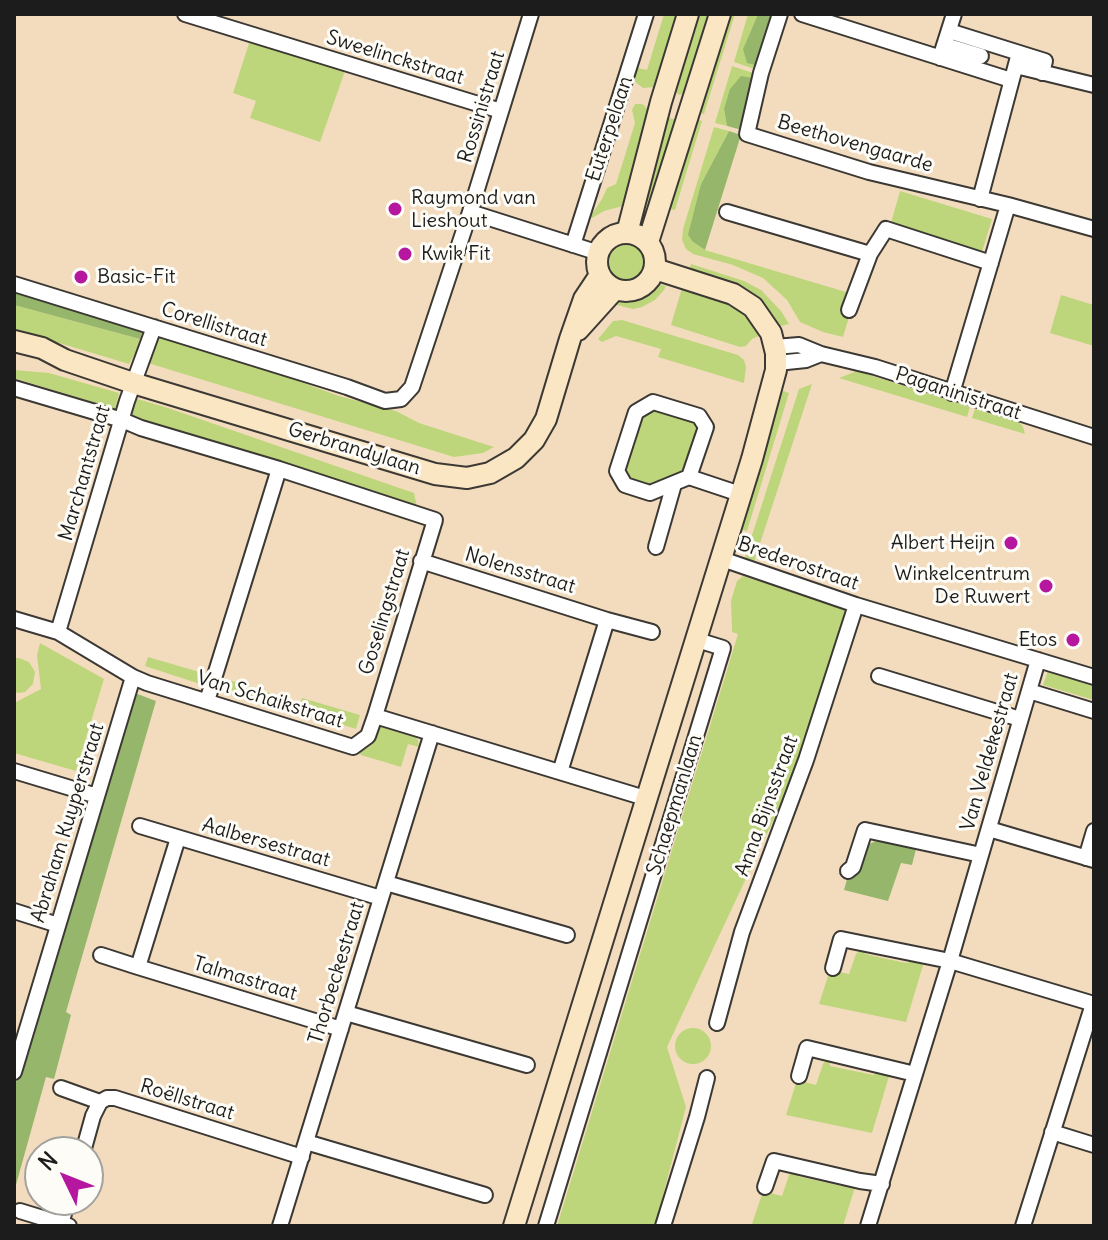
<!DOCTYPE html>
<html>
<head>
<meta charset="utf-8">
<style>
	body { margin:0 }
	#map { position:relative; width:1108px; height:1240px; overflow:hidden; background:#f3dcbe; font-family:Delius,sans-serif }
	canvas { display:block }
	.frame { position:absolute; inset:0; border:16px solid #1c1c1c; pointer-events:none }
	.north { position:absolute; left:24px; top:1136px; width:80px; height:80px; box-sizing:border-box; background:#fdfcf7; border:2px solid #a3a29f; border-radius:50%; rotate:313deg; font-size:22px; font-weight:700; line-height:32px; text-align:center; color:#1c1c1c }
	.north::after { content:''; display:block; margin:auto; width:28px; height:36px; background:#b5179e; clip-path:polygon(50% 0,100% 100%,50% 72%,0 100%) }
</style>
</head>
<body>
<div id="map">
<canvas width="1108" height="1240"></canvas>
<div class="frame"></div>
<div class="north">N</div>
</div>
<script>
const c = document.querySelector('canvas').getContext('2d');
c.lineJoin = 'round';
function fill(path, color) { c.fillStyle = color; c.fill(path, 'evenodd'); }
const toPath = rows => new Path2D(rows.map(r => 'M' + r).join(''));
function strokePath(path, color, width, dash) { c.strokeStyle = color; c.lineWidth = width; c.lineCap = dash ? 'butt' : 'round'; c.setLineDash(dash || []); c.stroke(path); }
function drawText(font, color, halo, rows, align = 'center') {
  c.font = font + ' Delius,sans-serif'; c.lineWidth = 6; c.setLineDash([]); c.textBaseline = 'middle'; c.strokeStyle = halo; c.fillStyle = color; for (const [text, x, y, turn = 0] of rows) {
    c.save(); c.translate(x, y); c.rotate((+turn || 0) * Math.PI / 180); c.textAlign = isNaN(turn) ? turn : align; if (halo) c.strokeText(text, 0, 0); c.fillText(text, 0, 0); c.restore();
  }
}
fill(toPath([
	[664,14,680,14,658,83,654,87,643,88,634,81,633,75,635,71,638,68,647,70],
	[694,14,711,14,687,92,679,95,674,91],
	[726,14,735,14,704,114,697,112],
	[748,14,758,14,743,49,774,14,760,71,734,62],
	[250,40,345,71,320,142,250,118,256,101,233,93],
	[732,66,759,75,724,109,727,126,715,123],
	[635,104,641,104,644,105,651,114,623,206,604,211,592,218,590,217,602,199,607,188,616,184,635,123,632,110],
	[667,117,676,120,654,204,639,201],
	[694,118,702,121,675,210,666,208],
	[714,127,729,131,701,184,693,242,705,250,846,292,843,304,849,317,843,337,823,332,800,322,787,300,763,278,733,265,693,254,686,249,682,240,683,229],
	[900,191,992,219,982,252,891,223],
	'605 262a21 21 0 1 1 42 0a21 21 0 1 1-42 0Z',
	[691,264,744,281,761,290,781,311,789,324,777,327,689,271],
	[658,284,666,286,664,290,655,300,642,307,633,309,609,303,619,297,642,294],
	[682,288,719,296,748,314,761,335,752,339,746,346,740,347,671,325],
	[1061,295,1094,305,1094,346,1050,333],
	[14,305,140,339,137,350,129,364,59,343,14,337],
	[622,320,738,355,744,360,746,367,744,383,658,357,661,349,616,336,602,342,598,339,613,321],
	[163,332,339,396,396,411,419,423,494,447,483,453,454,457,148,363,158,333],
	[14,370,49,373,119,393,115,409,14,378],
	[857,371,970,407,967,417,839,378],
	[812,384,754,562,748,561,745,557,799,389],
	[778,389,789,393,747,531,737,528],
	[131,397,168,408,414,493,418,511,139,423,132,417,129,411],
	[653,408,692,421,698,429,684,473,653,487,627,480,624,469,642,412],
	[975,409,1019,422,1023,427,1025,434,972,418],
	[743,576,851,611,780,806,667,1047,686,1107,655,1226,557,1226,738,634,732,632,731,601,737,581],
	[40,643,104,679,76,771,14,753,14,703,41,689,37,655],
	[148,657,203,673,200,684,145,666],
	[14,658,19,658,29,662,35,672,33,684,25,692,19,693,14,692],
	[1048,671,1094,685,1094,700,1043,685],
	[229,680,286,698,284,707,227,689],
	[302,698,360,715,356,729,298,711],
	[381,727,415,737,418,740,419,747,408,744,401,767,361,755,359,752,369,747,372,743,376,731],
	[861,950,865,950,864,953,869,955,901,962,908,963,909,959,924,962,906,1022,819,1004,830,970,849,974,856,954],
	'675 1046a18 18 0 1 1 36 0a18 18 0 1 1-36 0Z',
	[826,1060,830,1061,830,1066,874,1075,875,1070,890,1073,872,1133,786,1115,797,1080,816,1085,823,1064],
	[795,1171,797,1172,797,1176,841,1186,843,1182,856,1184,843,1226,760,1226,752,1224,763,1191,782,1196,789,1175]
]), '#bed67b');
fill(toPath([
	[758,14,774,14,770,18,755,65,747,63,743,49],
	[741,76,753,78,754,83,745,112,742,130,727,126,724,109,730,89],
	[729,131,741,135,705,250,693,242,688,235,701,184],
	[14,284,143,330,140,339,14,305],
	[135,693,156,701,66,1012,71,1015,54,1079,46,1077,14,1192,14,1089],
	[876,841,916,849,912,865,901,863,888,901,844,890,849,872,867,845]
]), '#96b76b');
const street = toPath([
	[185,14,501,111],
	[780,14,761,73,747,134,869,172,1008,205,1094,229],
	[802,14,1011,80],
	[949,31,1045,61,1042,73],
	[945,45,981,56],
	[940,58,954,14],
	[1016,66,1094,85],
	[980,199,1019,53],
	[470,212,599,253],
	[727,212,870,254],
	[573,245,646,14],
	[14,284,347,387,385,401,401,399,412,387,470,212,531,14],
	[849,310,870,254,886,229,991,263],
	[775,347,799,345,821,354,875,367,1094,437],
	[777,363,806,360,821,354],
	[14,388,122,420,141,428,279,469,435,520,375,716],
	[952,393,1008,205],
	[689,477,706,427,699,416,653,402,636,412,617,471,625,485,650,493,689,477,740,494],
	[656,547,674,484],
	[719,558,856,605,1094,677],
	[421,561,607,620,652,632],
	[14,619,58,632,133,677,147,683,353,747,368,736,375,716,645,798],
	[58,632,127,401,154,327],
	[879,676,1020,719],
	[1029,691,1094,711],
	[207,701,279,469],
	[14,771,97,796],
	[560,772,607,620],
	[140,826,381,898],
	[989,829,1094,860],
	[178,838,138,967,341,1029],
	[1086,858,1094,831],
	[848,871,853,867,865,830,981,855],
	[386,883,567,935],
	[14,911,58,925],
	[101,955,138,967],
	[833,968,841,939,950,961,1094,1004],
	[346,1013,527,1065],
	[717,1023,742,932,806,760,856,605],
	[14,1072,133,677],
	[799,1076,807,1048,915,1074],
	[61,1088,100,1102,107,1098,115,1098,302,1157],
	[1052,1132,1094,1145],
	[306,1142,485,1195],
	[83,1152,93,1116,100,1102],
	[765,1187,774,1161,860,1181,882,1184],
	[20,1211,69,1226],
	[61,1224,68,1200],
	[280,1226,432,733],
	[546,1226,723,648,694,639],
	[663,1226,697,1117,707,1078],
	[868,1226,950,961,1038,660],
	[1023,1226,1093,1004]
]);
const secondary = toPath([
	'597 262a29 29 0 1 1 58 0a29 29 0 1 1-58 0Z',
	[627,233,661,102,688,14],
	[648,242,720,14],
	[578,330,615,289],
	[14,341,42,348,65,360,133,383,435,474,467,478,490,473,516,458,534,440,546,419,570,339,584,299,600,275],
	[514,1226,752,459,776,370,776,353,771,333,753,307,733,294,655,269]
]);
strokePath(street, '#3c3934', 18);
strokePath(secondary, '#3c3934', 24);
strokePath(street, '#fff', 14);
strokePath(secondary, '#fbe6c4', 20);
for (const [x, y, r, color] of [
	[395,209,8,"#b5179e"],
	[405,254,8,"#b5179e"],
	[81,277,8,"#b5179e"],
	[1011,543,8,"#b5179e"],
	[1046,586,8,"#b5179e"],
	[1073,640,8,"#b5179e"]
]) { const dot = new Path2D(); dot.arc(x, y, r, 0, 2 * Math.PI); c.fillStyle = color; c.fill(dot); strokePath(dot, '#fdfcf7', 3); }
drawText('20px', '#1c1c1c', '#fdfcf7', [
	["Sweelinckstraat",395,58,17],
	["Rossinistraat",482,107,-73],
	["Euterpelaan",610,129,-72],
	["Beethovengaarde",855,144,16],
	["Corellistraat",214,325,17],
	["Paganinistraat",958,394,18],
	["Gerbrandylaan",354,449,17],
	["Marchantstraat",85,473,-74],
	["Brederostraat",798,564,19],
	["Nolensstraat",520,571,17],
	["Goselingstraat",385,612,-73],
	["Van Schaikstraat",270,700,17],
	["Van Veldekestraat",990,752,-74],
	["Schaepmanlaan",675,805,-73],
	["Anna Bijnsstraat",767,806,-70],
	["Abraham Kuyperstraat",68,823,-73],
	["Aalbersestraat",266,843,16],
	["Thorbeckestraat",337,973,-73],
	["Talmastraat",245,979,17],
	["Roëllstraat",187,1100,17]
]);
drawText('20px', '#1c1c1c', '#fdfcf7', [
	["Raymond van",411,198],
	["Lieshout",411,221],
	["Kwik Fit",421,254],
	["Basic-Fit",97,277],
	["Albert Heijn",995,543,"right"],
	["Winkelcentrum",1030,574,"right"],
	["De Ruwert",1030,597,"right"],
	["Etos",1057,640,"right"]
], 'left');
</script>
</body>
</html>
